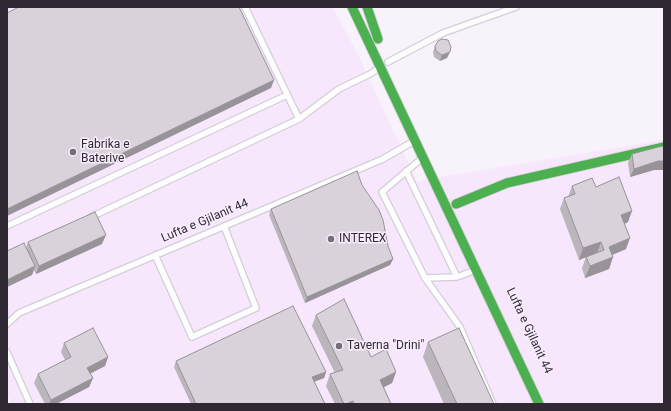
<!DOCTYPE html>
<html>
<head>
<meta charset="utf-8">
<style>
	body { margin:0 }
	#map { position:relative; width:671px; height:411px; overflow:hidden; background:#f8f2fa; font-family:Roboto,sans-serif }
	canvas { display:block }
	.frame { position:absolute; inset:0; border:8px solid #302933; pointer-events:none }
</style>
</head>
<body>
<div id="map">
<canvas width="671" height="411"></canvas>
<div class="frame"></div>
</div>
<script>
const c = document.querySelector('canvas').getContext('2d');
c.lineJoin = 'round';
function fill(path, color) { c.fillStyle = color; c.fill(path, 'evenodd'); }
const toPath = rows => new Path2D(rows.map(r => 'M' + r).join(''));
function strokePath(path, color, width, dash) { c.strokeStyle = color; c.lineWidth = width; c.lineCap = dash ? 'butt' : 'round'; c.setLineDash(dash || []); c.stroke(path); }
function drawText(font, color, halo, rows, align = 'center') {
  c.font = font + ' Roboto,sans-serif'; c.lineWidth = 3; c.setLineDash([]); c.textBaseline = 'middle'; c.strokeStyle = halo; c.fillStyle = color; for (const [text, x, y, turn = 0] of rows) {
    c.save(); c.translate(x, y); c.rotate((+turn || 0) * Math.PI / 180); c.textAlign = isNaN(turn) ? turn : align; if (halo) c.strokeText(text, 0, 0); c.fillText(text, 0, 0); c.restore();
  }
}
fill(toPath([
	[7,7,333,7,359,57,417,181,664,140,664,404,12,404,7,395]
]), '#f6e7fd');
const lane = toPath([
	[245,7,299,119],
	[388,62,443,33,516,7],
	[421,159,382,192,425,278,460,327,493,404],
	[406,171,457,277],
	[91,217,299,119,339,89,370,74,379,68],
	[7,226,287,95],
	[155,255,192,337,256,308,224,226],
	[425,278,457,277,473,271],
	[7,324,19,313,383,159,414,141],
	[7,352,30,404]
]);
const fast = toPath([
	[352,7,539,404],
	[367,7,378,39],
	[456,204,507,183,664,147]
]);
strokePath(lane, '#d4ced7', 8);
strokePath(fast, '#d4ced7', 11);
strokePath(lane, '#fefdfe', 5.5);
strokePath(fast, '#4caf50', 9);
fill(toPath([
	[435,46,447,58,440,61,434,57,433,52],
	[664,146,664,170,654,170,630,177,628,163,632,154],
	[362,185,393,259,390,265,305,303,269,215,271,209],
	[572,186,596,187,628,222,625,224,626,249,612,255,613,257,609,269,585,278,582,268,586,257,579,260,560,209,564,198,568,197],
	[28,242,102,244,36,274,34,270,32,275,7,287,7,251,26,248],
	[316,315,371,357,396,372,392,383,384,387,391,404,335,404,326,386,330,374,335,373,312,326],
	[428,342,494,404,444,404,423,357],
	[64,343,108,357,105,366,90,373,93,378,89,387,56,404,45,404,34,383,38,374,65,360,61,352],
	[176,361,326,372,324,378,314,382,325,404,191,404,174,367]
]), '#bbb5bc');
fill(toPath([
	[450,52,447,58,440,61,442,55],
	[274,80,271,88,7,216,7,209],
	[658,161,664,161,664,170,654,170,630,177,634,169],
	[632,211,628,222,617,227,621,215],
	[106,235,102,244,36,274,39,266],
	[630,238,626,249,605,258,609,247],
	[601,242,597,253,579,260,583,248],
	[613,257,609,269,585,278,590,266],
	[393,259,390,265,305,303,307,297],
	[35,266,32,275,7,287,7,280],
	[108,357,105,366,84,377,87,368],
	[326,372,324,378,310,383,312,377],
	[396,372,392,383,376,391,380,380],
	[93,378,89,387,56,404,49,404,51,400],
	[353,401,352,404,346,404]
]), '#989399');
const building = toPath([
	[19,7,239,7,274,80,7,209,7,13,19,7],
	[442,39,448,40,451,47,450,52,442,55,436,51,435,46,438,41,442,39],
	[664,146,664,161,658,161,634,169,632,154,658,147,664,146],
	[357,171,362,185,379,210,383,220,388,246,393,259,307,297,271,209,357,171],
	[619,177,632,211,621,215,630,238,609,247,613,257,590,266,586,257,604,250,601,242,583,248,564,198,575,194,572,186,592,178,596,187,619,177],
	[95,212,106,235,39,266,28,242,95,212],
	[24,243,35,266,7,280,7,251,24,243],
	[344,299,371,357,386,349,396,372,380,380,391,404,355,404,353,401,346,404,344,404,330,374,343,370,316,315,344,299],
	[293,306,326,372,312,377,325,404,196,404,176,361,293,306],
	[93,328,108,357,87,368,93,378,51,400,38,374,71,357,64,343,93,328],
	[459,328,494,404,457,404,428,342,459,328]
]);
fill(building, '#d9d2db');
strokePath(building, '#989399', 1);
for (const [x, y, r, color] of [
	[73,152,4,"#766f79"],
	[331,239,4,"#766f79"],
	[339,346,4,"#766f79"]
]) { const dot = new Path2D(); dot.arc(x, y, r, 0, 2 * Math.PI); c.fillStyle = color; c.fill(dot); strokePath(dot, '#f9eefe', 1.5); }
drawText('12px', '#302933', '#f9eefe', [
	["Fabrika e",81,145],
	["Baterive",81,159],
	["INTEREX",339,239],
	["Taverna \"Drini\"",347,346]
], 'left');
drawText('12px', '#302933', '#f9eefe', [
	["Lufta e Gjilanit 44",205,221,-23],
	["Lufta e Gjilanit 44",529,331,65]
]);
</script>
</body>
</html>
